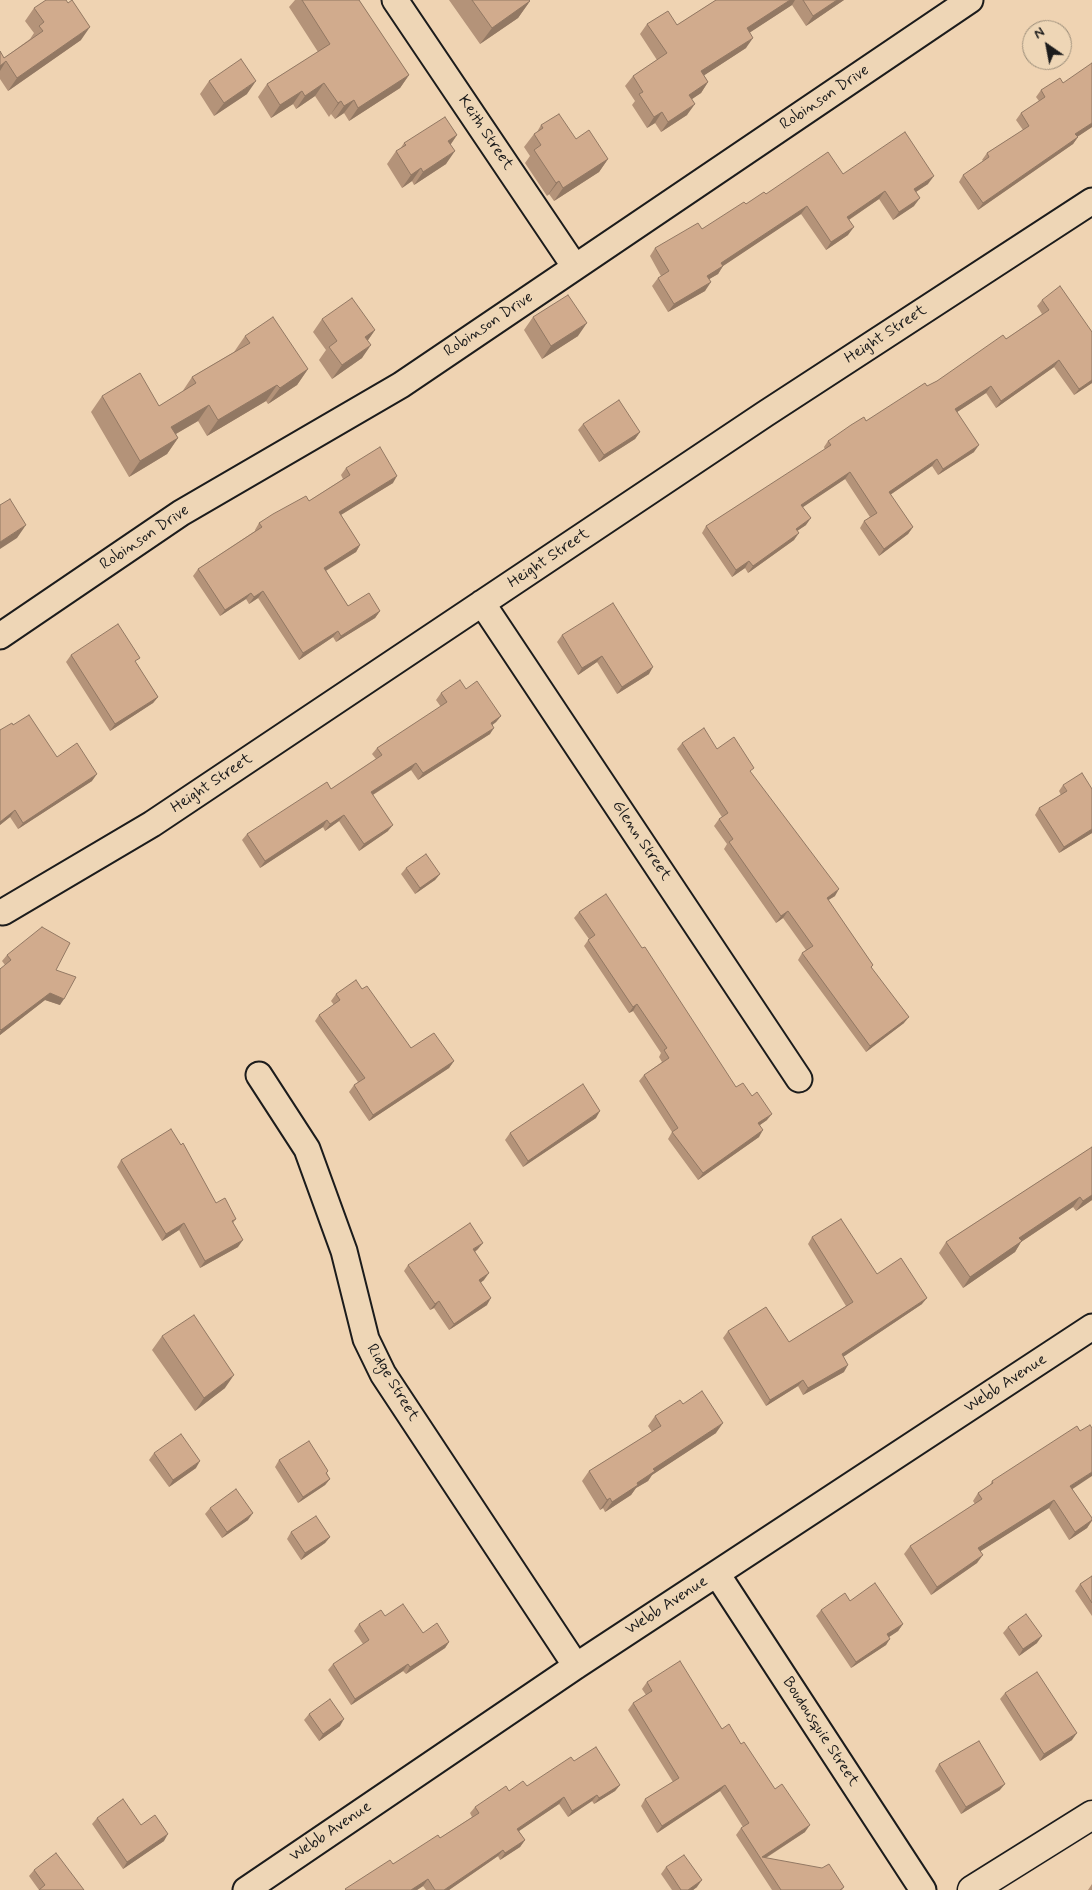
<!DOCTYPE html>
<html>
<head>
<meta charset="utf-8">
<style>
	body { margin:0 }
	#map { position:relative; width:1092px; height:1890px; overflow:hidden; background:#efd3b2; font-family:Mynerve,sans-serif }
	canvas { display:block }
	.north { position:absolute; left:1022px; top:20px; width:50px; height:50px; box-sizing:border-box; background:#eed6b6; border:1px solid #9a8c78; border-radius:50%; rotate:327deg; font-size:14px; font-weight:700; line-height:20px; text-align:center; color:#1c1c1c }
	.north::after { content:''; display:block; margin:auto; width:18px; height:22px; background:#1c1c1c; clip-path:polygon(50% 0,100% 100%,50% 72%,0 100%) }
</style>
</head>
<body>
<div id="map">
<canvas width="1092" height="1890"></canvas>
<div class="north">N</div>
</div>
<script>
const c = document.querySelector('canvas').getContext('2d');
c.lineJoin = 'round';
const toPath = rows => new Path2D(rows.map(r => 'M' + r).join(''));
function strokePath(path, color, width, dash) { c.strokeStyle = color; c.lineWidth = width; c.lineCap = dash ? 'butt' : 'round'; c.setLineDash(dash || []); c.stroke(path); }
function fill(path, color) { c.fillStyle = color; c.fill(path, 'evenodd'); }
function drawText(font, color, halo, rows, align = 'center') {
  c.font = font + ' Mynerve,sans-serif'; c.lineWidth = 4; c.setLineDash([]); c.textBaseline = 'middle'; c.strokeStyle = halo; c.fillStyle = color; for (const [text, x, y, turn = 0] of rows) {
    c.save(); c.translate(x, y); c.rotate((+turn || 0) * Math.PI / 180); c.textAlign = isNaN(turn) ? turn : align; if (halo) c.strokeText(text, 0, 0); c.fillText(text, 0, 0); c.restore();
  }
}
const minor = toPath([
	[395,0,575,267],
	[482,603,799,1079],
	[0,636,181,513,401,385,970,0],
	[3,912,152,824,765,414,1092,201],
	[259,1075,307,1149,344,1251,366,1339,383,1374,576,1666],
	[717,1574,923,1890],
	[246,1890,576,1666,1092,1327]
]);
const tertiary = toPath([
	[972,1890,1092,1815]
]);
strokePath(minor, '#1c1c1c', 29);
strokePath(tertiary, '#1c1c1c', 31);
strokePath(minor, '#eed6b6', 25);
strokePath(tertiary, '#eed6b6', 28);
fill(toPath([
	[295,0,359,0,409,75,400,88,349,121,344,113,335,119,331,114,329,117,315,96,296,109,293,104,271,118,258,97,267,84,318,52,289,7],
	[449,0,529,0,530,1,518,18,480,44],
	[716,0,844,0,806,26,792,5,750,32,746,48,704,75,708,82,701,93,691,99,687,115,661,132,655,123,647,128,632,105,635,101,625,86,633,76,657,60,640,34,647,24,677,25],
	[34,8,81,40,8,91,0,79,0,51,4,58,30,39,34,33,25,21],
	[209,81,247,94,214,116,200,94],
	[1041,90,1092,127,1077,137,1078,137,1073,144,978,210,959,182,963,175,983,161,982,160,987,153,1023,130,1016,120,1021,113,1039,101,1036,97],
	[541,125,576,139,608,159,599,172,554,201,549,194,547,196,525,163,530,156,524,147,534,134,537,132],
	[457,135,451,144,446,164,414,185,412,181,402,188,387,164,396,151,400,149,404,143],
	[843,174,928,184,916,192,914,206,893,220,879,199,849,220,848,235,826,250,801,214,723,266,718,274,709,279,705,291,668,312,652,286,658,278,661,276,650,256,655,248,702,229,746,204,766,194],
	[1042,300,1092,332,1092,383,1074,395,1054,367,996,408,986,393,957,412,974,452,938,475,932,466,890,495,913,527,908,534,879,556,860,528,864,521,870,517,845,479,803,507,806,525,797,531,794,540,748,573,745,568,732,577,702,533,706,526,825,450,824,447,828,441,866,421,937,381,1006,339,1042,314,1037,306],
	[533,317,578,336,542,359,524,330],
	[322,319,375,330,368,340,362,358,332,379,319,360,326,350,313,332],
	[245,336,308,369,297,385,268,404,266,401,207,436,198,421,176,434,178,438,167,454,129,477,91,412,102,396,159,406,182,392,192,377,234,352],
	[583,424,640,432,635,439,599,462,578,430],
	[346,468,393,483,341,515,360,545,356,552,326,571,348,606,380,611,375,618,336,642,333,637,299,660,258,598,249,604,246,599,220,616,193,576,198,569,255,531,255,530,259,523,309,501,343,479,341,475],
	[562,635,649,674,617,694,597,662,578,675,557,642],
	[71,655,136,663,158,697,153,703,110,731,66,662],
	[466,689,501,716,496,722,492,725,490,734,418,780,411,770,373,795,388,831,359,851,339,821,325,831,323,827,260,868,242,840,247,834,331,789,376,759,372,754,377,748,441,707,436,700,441,693],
	[13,725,57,757,92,781,18,829,10,817,0,825,0,730],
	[682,743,717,749,751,773,835,896,828,900,873,965,871,968,904,1023,866,1052,798,960,802,953,806,950,783,918,776,923,724,849,727,844,714,826,719,819,722,817,677,749],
	[1063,785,1092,833,1059,853,1035,815,1039,808,1061,795,1059,791],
	[406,868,440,874,435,880,415,894,401,874],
	[579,912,736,1087,767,1120,760,1125,759,1137,698,1180,668,1139,672,1132,639,1081,644,1075,662,1062,659,1057,661,1053,633,1011,629,1013,584,946,589,939,574,918],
	[7,955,56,970,60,1005,45,1000,0,1035,0,969,5,965,2,961],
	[362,989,411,1048,454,1061,449,1068,369,1121,349,1092,354,1085,358,1082,315,1021,319,1015,334,1005,331,1001,336,994],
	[596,1118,523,1167,505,1140,510,1133],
	[1092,1147,1092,1200,1076,1211,1073,1207,1021,1242,1015,1252,963,1288,939,1253,946,1242],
	[121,1160,216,1203,236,1219,233,1223,238,1247,200,1268,179,1230,162,1241,117,1167],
	[812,1237,877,1274,922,1304,843,1357,844,1372,803,1395,798,1386,766,1406,723,1338,728,1331,789,1342,846,1306,808,1244],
	[478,1249,475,1252,484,1280,481,1282,487,1305,449,1330,434,1308,430,1310,404,1271,408,1265],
	[162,1336,225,1388,195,1411,152,1350],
	[683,1404,716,1433,652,1475,648,1481,636,1488,631,1495,605,1512,603,1508,600,1510,582,1481,589,1471,652,1432,648,1426,655,1416],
	[154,1453,196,1468,169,1487,149,1460],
	[279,1460,328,1471,327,1473,330,1479,325,1485,298,1503,275,1467],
	[992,1481,1072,1489,1092,1518,1092,1521,1087,1528,1069,1540,1049,1508,980,1551,977,1563,931,1595,904,1554,910,1546,975,1504,973,1501,978,1493,990,1485],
	[210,1508,248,1520,222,1538,205,1514],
	[291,1532,330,1537,325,1543,301,1560,287,1539],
	[1092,1576,1092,1616,1075,1591,1080,1584],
	[850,1601,903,1624,898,1631,889,1637,886,1645,851,1668,816,1616,821,1610],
	[385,1616,423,1633,449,1642,445,1648,406,1674,403,1671,351,1705,328,1670,333,1664,363,1644,354,1631,359,1624],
	[1008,1627,1037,1643,1019,1656,1003,1633],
	[647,1682,722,1729,741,1744,805,1832,766,1858,844,1887,842,1890,772,1890,736,1835,741,1828,743,1827,720,1791,657,1833,641,1806,645,1799,673,1782,628,1710,633,1703,646,1695,642,1689],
	[1005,1693,1072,1740,1040,1761,1000,1699],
	[309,1714,340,1726,319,1741,304,1720],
	[574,1761,620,1785,615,1791,594,1804,592,1801,568,1817,559,1804,519,1831,525,1840,520,1847,500,1860,498,1856,449,1890,426,1890,423,1886,417,1890,345,1890,440,1838,472,1817,470,1813,475,1807,509,1791,527,1786],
	[939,1764,1000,1790,961,1814,935,1771],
	[97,1818,141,1825,164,1841,123,1869,92,1824],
	[666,1867,697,1887,693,1890,672,1890,661,1874],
	[34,1870,84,1890,39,1890,29,1876],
	[1092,1884,1092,1890,1088,1890]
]), '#b49379');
fill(toPath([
	[790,0,795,0,792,5,740,39,747,28],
	[837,0,844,0,806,26,813,16],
	[530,1,518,18,480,44,492,28],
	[90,27,81,40,8,91,17,78],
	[753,38,746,48,694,82,701,71],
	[6,61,0,71,0,66],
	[409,75,400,88,349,121,358,108],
	[256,81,247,94,214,116,224,103],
	[708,82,701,93,682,106,689,95],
	[324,83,315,96,296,109,305,96],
	[302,91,293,104,271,118,280,105],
	[354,100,344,113,335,119,344,106],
	[341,101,331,114,329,117,338,103],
	[695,104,687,115,661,132,668,122],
	[662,112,655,123,647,128,654,117],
	[1092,123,1092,127,1071,141,1075,134],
	[457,135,448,148,448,141],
	[1078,137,1073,144,978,210,983,203],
	[455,151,446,164,414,185,423,172],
	[608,159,599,172,554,201,563,188],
	[421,168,412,181,402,188,411,175],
	[934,176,928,184,908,197,914,189],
	[559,181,549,194,547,196,556,183],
	[885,191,879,199,841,225,847,217],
	[920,198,914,206,893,220,899,212],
	[807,206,801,214,723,266,718,274,701,284,707,276,721,263],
	[854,227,848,235,826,250,831,242],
	[711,282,705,291,668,312,674,304],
	[587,323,578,336,542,359,551,346],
	[375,330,366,343,365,337],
	[371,345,362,358,332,379,342,365],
	[1059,360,1054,367,996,408,1001,401],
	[308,369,297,385,268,404,280,388],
	[1092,380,1092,383,1074,395,1079,389],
	[277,385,266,401,207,436,218,420],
	[991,386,986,393,951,416,955,409],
	[209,405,198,421,160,443,171,427],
	[640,432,635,439,599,462,604,455],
	[178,438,167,454,129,477,140,461],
	[979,445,974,452,938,475,943,469],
	[937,459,932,466,884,499,889,492],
	[850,472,845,479,797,511,801,505],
	[397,476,393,483,334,519,339,512],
	[811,518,806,525,791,535,796,529],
	[26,525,17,538,0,549,0,542],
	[913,527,908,534,879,556,884,549],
	[799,533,794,540,748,573,753,566],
	[360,545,356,552,320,574,324,568],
	[749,561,745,568,732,577,736,570],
	[263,591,258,598,249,604,254,597],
	[251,593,246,599,220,616,225,610],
	[380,611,375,618,336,642,341,636],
	[338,631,333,637,299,660,303,653],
	[602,656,597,662,578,675,582,668],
	[653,667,649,674,617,694,622,687],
	[158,697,153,703,110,731,115,724],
	[501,716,496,722,486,730,491,723],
	[494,728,490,734,418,780,423,773],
	[416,763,411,770,366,799,371,792],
	[97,774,92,781,18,829,23,823],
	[15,810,10,817,0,825,0,822],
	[344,815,339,821,325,831,330,824],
	[327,820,323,827,260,868,265,861],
	[393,825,388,831,359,851,364,844],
	[1092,829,1092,833,1059,853,1064,847],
	[440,874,435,880,415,894,420,888],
	[839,889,835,896,822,904,827,898],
	[788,911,783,918,776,923,781,916],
	[50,993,64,999,60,1005,45,1000,0,1035,0,1032,1,1030],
	[637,1004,633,1011,629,1013,633,1007],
	[909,1017,904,1023,866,1052,870,1046],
	[454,1061,449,1068,369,1121,373,1115],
	[600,1111,596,1118,523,1167,528,1161],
	[772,1114,767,1120,754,1129,758,1123],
	[763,1130,759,1137,698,1180,703,1173],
	[1092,1195,1092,1200,1076,1211,1083,1201],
	[1080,1197,1073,1207,1021,1242,1015,1252,963,1288,970,1277,1019,1238],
	[184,1223,179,1230,162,1241,166,1234],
	[243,1240,238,1247,200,1268,205,1261],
	[483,1243,478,1249,468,1256,473,1249],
	[489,1273,484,1280,475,1287,479,1280],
	[491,1298,487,1305,449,1330,454,1324],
	[927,1298,922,1304,837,1361,842,1354],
	[439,1301,434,1308,430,1310,435,1304],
	[848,1365,844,1372,803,1395,808,1388],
	[234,1375,225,1388,195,1411,204,1398],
	[803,1380,798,1386,766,1406,770,1400],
	[723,1423,716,1433,652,1475,648,1481,636,1488,631,1495,605,1512,612,1502,653,1469],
	[200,1461,196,1468,169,1487,173,1480],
	[1092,1472,1092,1476,1065,1494,1070,1486],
	[330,1479,325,1485,298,1503,303,1497],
	[610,1498,603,1508,600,1510,607,1500],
	[1054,1500,1049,1508,973,1556,978,1548],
	[253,1513,248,1520,222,1538,227,1532],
	[1092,1520,1087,1528,1069,1540,1075,1532],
	[330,1537,325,1543,301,1560,305,1553],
	[983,1555,977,1563,931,1595,937,1587],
	[903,1624,898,1631,883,1641,887,1634],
	[1042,1636,1037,1643,1019,1656,1023,1649],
	[890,1639,886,1645,851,1668,856,1662],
	[449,1642,445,1648,406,1674,410,1667],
	[408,1664,403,1671,351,1705,355,1699],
	[344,1719,340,1726,319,1741,323,1734],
	[1077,1733,1072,1740,1040,1761,1044,1754],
	[1005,1784,1000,1790,961,1814,966,1807],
	[620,1785,615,1791,594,1804,599,1798],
	[725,1785,720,1791,657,1833,662,1826],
	[597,1795,592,1801,568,1817,572,1811],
	[564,1797,559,1804,513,1835,517,1829],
	[810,1825,805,1832,762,1860,762,1857],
	[168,1834,164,1841,123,1869,127,1862],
	[525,1840,520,1847,500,1860,505,1853],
	[503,1850,498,1856,449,1890,444,1890],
	[428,1879,423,1886,417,1890,411,1890],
	[702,1880,697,1887,693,1890,688,1890]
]), '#927863');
const building = toPath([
	[46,0,66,0,68,3,72,0,90,27,17,78,6,61,0,66,0,51,4,58,43,31,39,26,44,22,34,8,46,0],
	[302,0,359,0,409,75,358,108,354,100,344,106,341,101,338,103,324,83,305,96,302,91,280,105,267,84,330,44,302,0],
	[472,0,529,0,530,1,492,28,472,0],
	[716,0,790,0,747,28,753,38,701,71,708,82,689,95,695,104,668,122,662,112,654,117,639,94,643,92,633,76,667,53,647,24,668,11,677,25,716,0],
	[803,0,837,0,813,16,803,0],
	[241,59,256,81,224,103,209,81,241,59],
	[1092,63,1092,123,1075,134,1078,137,983,203,963,175,989,157,987,153,1029,126,1021,113,1045,97,1041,90,1060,78,1063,83,1092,63],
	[559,114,576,139,589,130,608,159,563,188,559,181,556,183,534,150,541,145,534,134,543,128,541,125,559,114],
	[445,117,457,135,448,141,455,151,423,172,421,168,411,175,396,151,406,145,404,143,445,117],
	[905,132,934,176,914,189,920,198,899,212,885,191,847,217,854,227,831,242,807,206,721,263,723,266,707,276,711,282,674,304,658,278,669,271,655,248,698,223,702,229,744,202,746,204,764,192,766,194,828,152,843,174,905,132],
	[1060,286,1092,332,1092,380,1079,389,1059,360,1001,401,991,386,955,409,979,445,943,469,937,459,889,492,913,527,884,549,864,521,877,513,850,472,801,505,811,518,796,529,799,533,753,566,749,561,736,570,706,526,831,445,828,441,851,425,864,417,866,421,925,383,927,386,937,381,1003,335,1006,339,1049,310,1042,300,1060,286],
	[568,295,587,323,551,346,533,317,568,295],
	[352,298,375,330,365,337,371,345,342,365,329,347,337,341,322,319,352,298],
	[273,317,308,369,280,388,277,385,218,420,209,405,171,427,178,438,140,461,102,396,140,373,159,406,196,383,192,377,250,343,245,336,273,317],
	[619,400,640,432,604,455,583,424,619,400],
	[380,447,397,476,339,512,360,545,324,568,348,606,369,593,380,611,341,636,338,631,303,653,263,591,254,597,251,593,225,610,198,569,262,527,259,523,273,514,306,496,309,501,350,475,346,468,380,447],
	[10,499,26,525,0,542,0,505,10,499],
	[613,603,653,667,622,687,602,656,582,668,562,635,613,603],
	[118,624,140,658,135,661,158,697,115,724,71,655,118,624],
	[460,680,466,689,477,681,501,716,491,723,494,728,423,773,416,763,371,792,393,825,364,844,344,815,330,824,327,820,265,861,247,834,327,782,331,789,382,755,377,748,447,702,441,693,460,680],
	[29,715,57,757,77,743,97,774,23,823,15,810,0,822,0,730,12,723,13,725,29,715],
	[704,728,717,749,734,737,754,768,750,771,839,889,827,898,873,965,871,967,909,1017,870,1046,802,953,813,946,788,911,781,916,729,842,733,839,719,819,728,813,682,743,704,728],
	[1082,773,1092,789,1092,829,1064,847,1039,808,1067,791,1063,785,1082,773],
	[426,854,440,874,420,888,406,868,426,854],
	[606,894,642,948,645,947,736,1087,743,1083,752,1096,757,1092,772,1114,758,1123,763,1130,703,1173,672,1132,678,1128,644,1075,669,1058,664,1050,667,1048,637,1004,633,1007,588,940,595,935,579,912,606,894],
	[42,927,70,943,56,970,76,977,64,999,50,993,1,1030,0,1029,0,969,11,960,7,955,42,927],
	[356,980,362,989,367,986,411,1048,434,1033,454,1061,373,1115,354,1085,365,1078,319,1015,340,1000,336,994,356,980],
	[583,1084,600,1111,528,1161,510,1133,583,1084],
	[171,1129,181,1145,183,1143,216,1203,225,1198,236,1219,232,1221,243,1240,205,1261,184,1223,166,1234,121,1160,171,1129],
	[1092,1147,1092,1195,1083,1201,1080,1197,1019,1238,1022,1241,970,1277,946,1242,1092,1147],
	[841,1219,877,1274,901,1258,927,1298,842,1354,848,1365,808,1388,803,1380,770,1400,728,1331,766,1307,789,1342,853,1302,812,1237,841,1219],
	[470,1223,483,1243,473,1249,489,1273,479,1280,491,1298,454,1324,439,1301,435,1304,408,1265,470,1223],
	[194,1315,234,1375,204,1398,162,1336,194,1315],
	[702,1391,723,1423,653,1469,655,1471,637,1483,638,1485,612,1502,610,1498,607,1500,589,1471,661,1426,655,1416,680,1400,683,1404,702,1391],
	[1090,1425,1092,1428,1092,1472,1070,1486,1092,1518,1092,1520,1075,1532,1054,1500,978,1548,983,1555,937,1587,910,1546,982,1499,978,1493,993,1483,992,1481,1077,1426,1080,1431,1090,1425],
	[181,1434,200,1461,173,1480,154,1453,181,1434],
	[309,1441,328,1471,326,1473,330,1479,303,1497,279,1460,309,1441],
	[236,1489,253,1513,227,1532,210,1508,236,1489],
	[316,1516,330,1537,305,1553,291,1532,316,1516],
	[1092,1576,1092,1603,1080,1584,1092,1576],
	[875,1583,903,1624,887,1634,890,1639,856,1662,821,1610,845,1593,850,1601,875,1583],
	[403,1604,423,1633,437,1623,449,1642,410,1667,408,1664,355,1699,333,1664,369,1640,359,1624,381,1610,385,1616,403,1604],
	[1026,1614,1042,1636,1023,1649,1008,1627,1026,1614],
	[680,1661,722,1729,729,1724,741,1744,744,1742,775,1789,782,1784,810,1825,762,1857,822,1868,829,1864,844,1887,840,1890,781,1890,741,1828,749,1823,725,1785,662,1826,645,1799,679,1778,633,1703,652,1691,647,1682,680,1661],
	[1037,1672,1077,1733,1044,1754,1005,1693,1037,1672],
	[330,1699,344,1719,323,1734,309,1714,330,1699],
	[979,1741,1005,1784,966,1807,939,1764,979,1741],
	[596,1747,620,1785,599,1798,597,1795,572,1811,564,1797,517,1829,525,1840,505,1853,503,1850,444,1890,435,1890,428,1879,411,1890,346,1890,345,1889,390,1860,393,1864,438,1835,440,1838,479,1813,475,1807,506,1786,509,1791,523,1781,527,1786,571,1757,574,1761,596,1747],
	[123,1799,141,1825,155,1815,168,1834,127,1862,97,1818,123,1799],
	[56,1853,84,1890,39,1890,45,1885,34,1870,56,1853],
	[684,1855,702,1880,688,1890,681,1890,666,1867,684,1855]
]);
fill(building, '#d1ab8d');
strokePath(building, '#927863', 1);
drawText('16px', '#1c1c1c', '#eed6b6', [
	["Robinson Drive",825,98,-34],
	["Keith Street",485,133,56],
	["Robinson Drive",489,325,-34],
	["Height Street",886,335,-33],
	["Robinson Drive",145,538,-34],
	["Height Street",549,559,-34],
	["Height Street",212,784,-34],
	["Glenn Street",641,841,56],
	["Ridge Street",392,1383,59],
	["Webb Avenue",1006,1384,-33],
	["Webb Avenue",667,1606,-33],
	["Boudousquie Street",820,1732,57],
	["Webb Avenue",331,1832,-34]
]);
</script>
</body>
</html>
